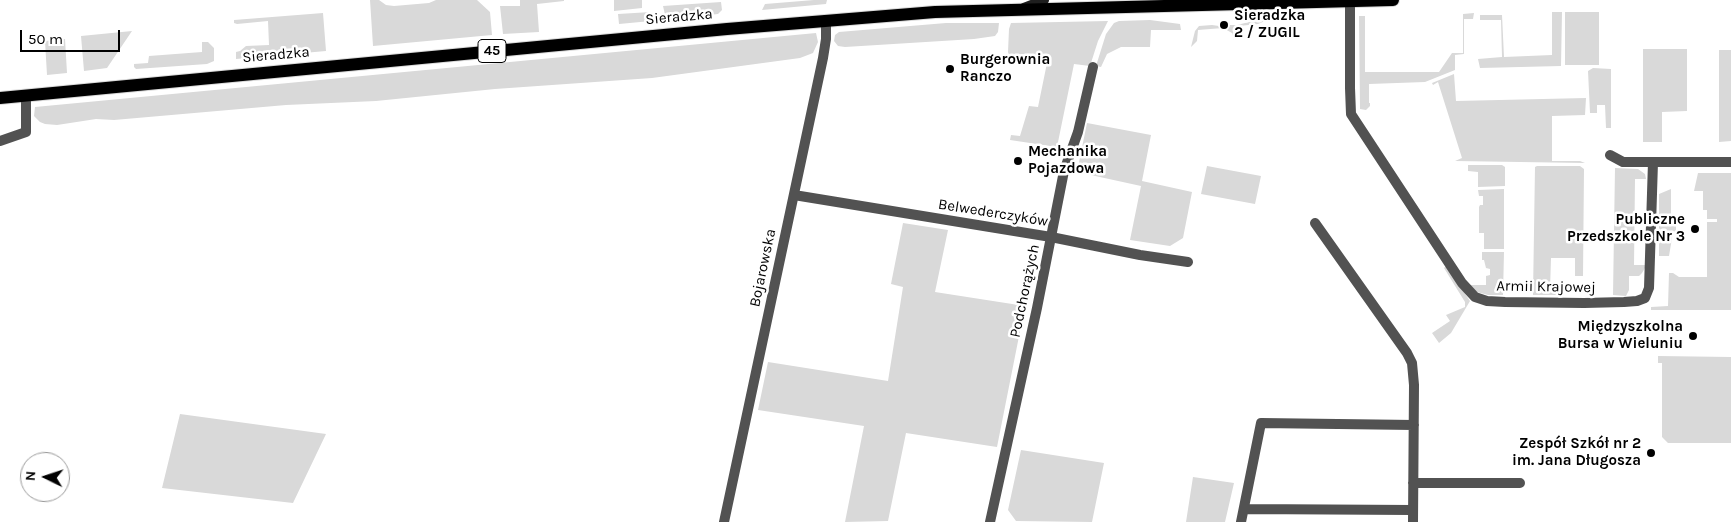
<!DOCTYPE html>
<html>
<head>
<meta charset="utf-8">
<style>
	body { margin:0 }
	#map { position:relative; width:1731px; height:522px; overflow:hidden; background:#fff; font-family:Karla,sans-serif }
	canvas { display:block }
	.north { position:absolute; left:20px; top:452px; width:50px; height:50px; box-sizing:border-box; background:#fff; border:1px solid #999; border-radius:50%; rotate:274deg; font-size:14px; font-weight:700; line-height:20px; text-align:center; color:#000 }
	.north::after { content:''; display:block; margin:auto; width:18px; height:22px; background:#000; clip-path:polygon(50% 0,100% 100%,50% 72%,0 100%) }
	.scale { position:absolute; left:20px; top:30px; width:100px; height:22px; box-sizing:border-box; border:2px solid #000; border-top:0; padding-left:6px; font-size:15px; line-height:18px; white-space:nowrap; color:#000; -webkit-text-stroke:4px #fff; paint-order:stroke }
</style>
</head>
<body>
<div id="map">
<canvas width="1731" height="522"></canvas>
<div class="north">N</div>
<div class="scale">50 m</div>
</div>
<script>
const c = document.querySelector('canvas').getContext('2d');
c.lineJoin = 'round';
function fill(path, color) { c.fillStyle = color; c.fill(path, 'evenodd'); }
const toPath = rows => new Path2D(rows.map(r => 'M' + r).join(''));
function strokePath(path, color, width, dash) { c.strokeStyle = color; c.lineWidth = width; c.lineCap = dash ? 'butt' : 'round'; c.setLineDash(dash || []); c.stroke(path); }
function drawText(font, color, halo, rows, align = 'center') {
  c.font = font + ' Karla,sans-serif'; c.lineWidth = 5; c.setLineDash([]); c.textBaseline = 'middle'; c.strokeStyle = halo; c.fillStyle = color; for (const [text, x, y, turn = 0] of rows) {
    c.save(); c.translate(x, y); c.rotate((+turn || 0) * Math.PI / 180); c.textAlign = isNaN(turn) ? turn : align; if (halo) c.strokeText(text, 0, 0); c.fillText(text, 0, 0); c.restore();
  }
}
fill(toPath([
	[370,0,379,0,386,5,394,6,429,3,436,0,477,0,490,12,492,35,373,46],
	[520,0,564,0,564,1,537,4,539,32,503,34,500,6,520,6],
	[614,0,642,0,642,8,614,11],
	[814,0,827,0,826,4,762,10,765,4],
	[721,2,722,10,718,14,669,19,666,19,663,6],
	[651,12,651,21,619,24,618,14],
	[1552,12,1562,12,1561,66,1480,68,1478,59,1502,57,1501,20,1480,20,1480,15,1502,15,1504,57,1552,55],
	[1565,12,1599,12,1599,65,1565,65],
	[323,13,326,51,236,59,236,52,240,51,246,46,269,45,268,21,237,24,234,23,234,20],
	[1474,13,1473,19,1464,19,1464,54,1455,55,1455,70,1425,82,1369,84,1369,103,1370,103,1370,106,1366,110,1360,109,1359,16,1365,16,1365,72,1439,72,1452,53,1463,53,1463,14],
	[1150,20,1180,24,1181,30,1151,30,1150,47,1121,47,1107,54,1101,67,1096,66,1106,34,1114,23,1119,21],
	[1257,20,1265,20,1265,21,1258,24,1239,26,1234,33,1234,40,1232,33,1223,28,1198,30,1197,41,1191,47,1195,31,1199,26,1212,25,1226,27,1227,25,1237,25],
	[1108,21,1098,41,1090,66,1074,64,1057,147,1010,140,1011,135,1020,136,1029,106,1038,107,1047,63,1027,58,1018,63,1010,60,1008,52,1009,29,1011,23],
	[946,23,999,23,998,32,995,36,974,39,845,47,838,46,834,41,835,35,839,32],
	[132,31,107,68,84,71,81,36],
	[816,33,818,42,813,53,800,58,652,78,495,89,376,101,286,105,114,120,96,119,57,125,45,124,40,122,34,116,35,107],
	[65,39,67,73,47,75,45,41],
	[202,42,208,42,214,48,214,61,207,64,136,69,134,67,134,64,148,63,149,56,202,52],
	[1643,49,1687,49,1687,111,1662,112,1662,142,1643,142],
	[1719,50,1731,50,1731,141,1719,142],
	[1593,68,1611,69,1611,128,1606,128,1605,105,1597,105,1597,113,1590,113,1588,71],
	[1454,74,1456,101,1586,98,1585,115,1552,116,1552,161,1580,161,1585,163,1455,161,1462,158,1438,82,1433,85,1432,83],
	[1087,123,1151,135,1142,181,1192,192,1183,238,1170,246,1130,240,1141,186,1077,172],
	[1468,165,1502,165,1505,167,1505,186,1478,187,1478,172,1468,171],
	[1207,166,1261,176,1255,204,1201,194],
	[1537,166,1580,166,1584,169,1583,276,1575,276,1575,258,1551,258,1550,290,1559,290,1559,295,1533,295,1535,167],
	[1615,168,1638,169,1645,174,1646,179,1635,179,1634,265,1645,265,1645,268,1642,273,1639,276,1629,276,1629,290,1626,296,1613,295],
	[1698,173,1731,173,1731,310,1651,310,1651,307,1668,306,1669,273,1673,273,1679,277,1707,277,1707,222,1717,222,1717,219,1707,219,1707,210,1703,210,1703,191,1694,191],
	[1504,189,1504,249,1484,249,1484,233,1479,233,1479,207,1480,205,1483,205,1483,196,1479,196,1478,190],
	[1671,189,1671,217,1676,218,1676,231,1673,232,1669,256,1659,256,1659,194],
	[903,223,948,230,935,292,1025,306,997,447,906,433,888,521,845,522,864,426,758,410,768,362,888,381,903,287,891,284],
	[1482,252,1504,252,1503,295,1488,295,1477,292,1470,285,1486,285,1486,276,1490,275,1490,269,1486,268,1484,260,1482,260],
	[1446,266,1470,301,1451,333,1439,343,1432,333,1450,321,1446,315,1465,307,1465,302,1444,268],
	[1658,356,1731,357,1731,443,1668,443,1662,437,1662,363,1658,363],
	[180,414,326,434,293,503,162,488],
	[1021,450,1104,463,1092,522,1016,521,1008,510],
	[1193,477,1234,483,1225,522,1186,522]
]), '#d9d9d9');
const primary = toPath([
	[0,98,727,29,935,12,1393,0]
]);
strokePath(primary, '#dbdbdb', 14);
strokePath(toPath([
	[1350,1,1350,88,1351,114,1462,283,1475,297,1487,301,1505,302,1584,303,1624,302,1637,301,1645,298,1649,288,1653,162],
	[0,141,26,132,26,95],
	[1610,155,1623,162,1731,162],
	[794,195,1051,237,1140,255,1188,262],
	[1315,223,1407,353,1412,363,1414,385,1413,522],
	[1413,483,1520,483],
	[1244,509,1413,510],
	[724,522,823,58,826,39,826,20],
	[990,522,1037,308,1064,171,1078,132,1093,67],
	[1241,522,1261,423,1414,425]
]), '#525252', 10);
strokePath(toPath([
	[1024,8,1044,0]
]), '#1f1f1f', 10);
strokePath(primary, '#000', 12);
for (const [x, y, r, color] of [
	[1224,25,5,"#000"],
	[950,69,5,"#000"],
	[1018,161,5,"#000"],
	[1695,229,5,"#000"],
	[1693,336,5,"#000"],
	[1651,453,5,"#000"]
]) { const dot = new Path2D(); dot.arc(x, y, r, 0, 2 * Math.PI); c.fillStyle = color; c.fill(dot); strokePath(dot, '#fff', 2); }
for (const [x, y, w] of [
	[492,51,28]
]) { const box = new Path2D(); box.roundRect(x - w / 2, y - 11.5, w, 23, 4); c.fillStyle = '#fff'; c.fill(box); strokePath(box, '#000', 1); }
drawText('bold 14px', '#000', null, [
	["45",492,51]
]);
drawText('bold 15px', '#000', '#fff', [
	["Sieradzka",1234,16],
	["2 / ZUGIL",1234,33],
	["Burgerownia",960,60],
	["Ranczo",960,77],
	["Mechanika",1028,152],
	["Pojazdowa",1028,169],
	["Publiczne",1685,220,"right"],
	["Przedszkole Nr 3",1685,237,"right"],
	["Międzyszkolna",1683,327,"right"],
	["Bursa w Wieluniu",1683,344,"right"],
	["Zespół Szkół nr 2",1641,444,"right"],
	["im. Jana Długosza",1641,461,"right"]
], 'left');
drawText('15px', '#000', '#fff', [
	["Sieradzka",679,17,-5],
	["Sieradzka",276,55,-5],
	["Belwederczyków",993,213,9],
	["Bojarowska",763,268,-78],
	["Armii Krajowej",1546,287,1],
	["Podchorążych",1025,291,-78]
]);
</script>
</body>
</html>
